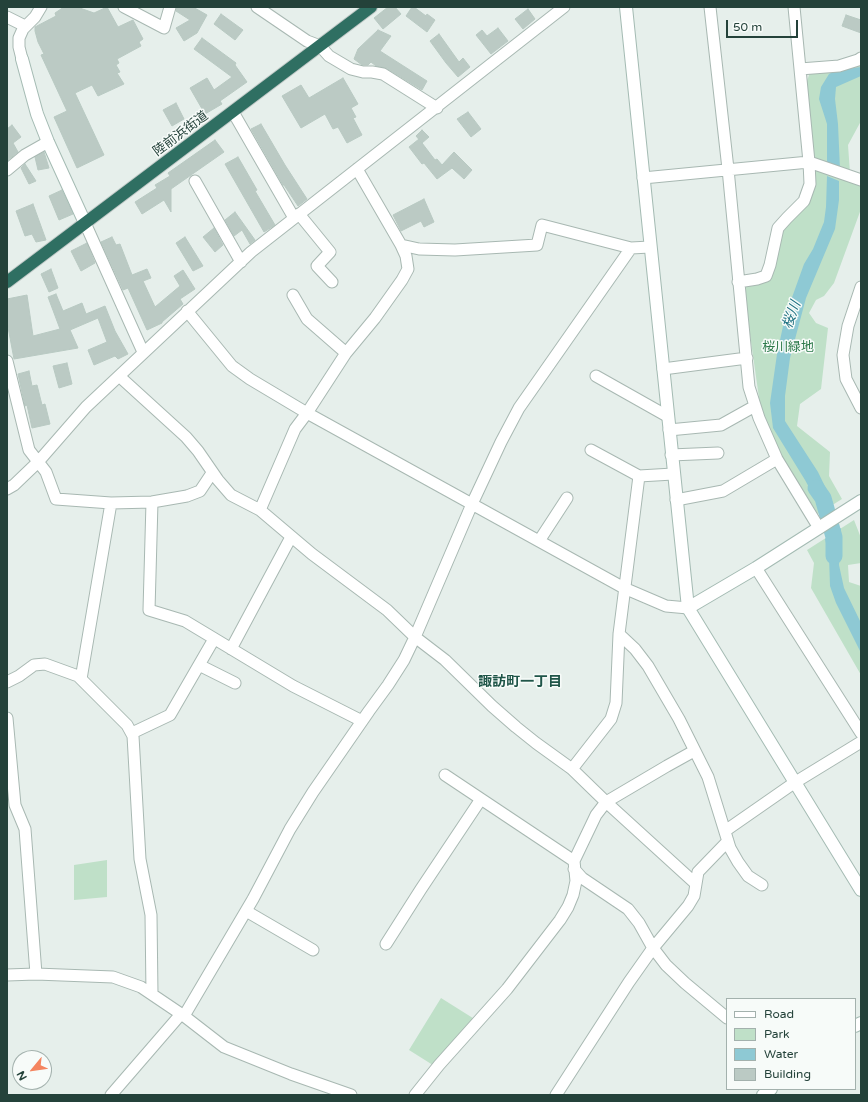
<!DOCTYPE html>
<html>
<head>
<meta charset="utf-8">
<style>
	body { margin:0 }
	#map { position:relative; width:868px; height:1102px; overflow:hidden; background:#e6efeb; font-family:"Varela Round",sans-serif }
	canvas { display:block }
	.frame { position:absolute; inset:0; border:8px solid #24423a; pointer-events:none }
	.legend { position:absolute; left:726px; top:998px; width:130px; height:92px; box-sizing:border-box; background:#f7fbf9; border:1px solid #a3b1ad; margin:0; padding:5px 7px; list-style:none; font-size:12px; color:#24423a }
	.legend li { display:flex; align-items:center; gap:8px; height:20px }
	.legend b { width:20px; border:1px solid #a3b1ad }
	.north { position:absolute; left:12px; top:1050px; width:40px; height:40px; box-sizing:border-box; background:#f7fbf9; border:1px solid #a3b1ad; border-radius:50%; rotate:241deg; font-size:11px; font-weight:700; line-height:16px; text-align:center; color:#24423a }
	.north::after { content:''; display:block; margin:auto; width:14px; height:18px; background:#f4845f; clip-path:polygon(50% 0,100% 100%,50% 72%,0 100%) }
	.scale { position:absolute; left:726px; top:20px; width:72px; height:18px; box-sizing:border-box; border:2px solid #24423a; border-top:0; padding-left:5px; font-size:12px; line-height:14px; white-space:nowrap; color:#24423a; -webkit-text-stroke:3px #f7fbf9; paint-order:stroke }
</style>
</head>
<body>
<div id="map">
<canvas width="868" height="1102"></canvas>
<div class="frame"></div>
<ul class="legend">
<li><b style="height:5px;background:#fff"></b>Road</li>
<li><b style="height:11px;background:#bfe0c8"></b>Park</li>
<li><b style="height:11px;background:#8ec9d4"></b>Water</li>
<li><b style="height:11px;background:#bbcac4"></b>Building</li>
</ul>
<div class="north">N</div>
<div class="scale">50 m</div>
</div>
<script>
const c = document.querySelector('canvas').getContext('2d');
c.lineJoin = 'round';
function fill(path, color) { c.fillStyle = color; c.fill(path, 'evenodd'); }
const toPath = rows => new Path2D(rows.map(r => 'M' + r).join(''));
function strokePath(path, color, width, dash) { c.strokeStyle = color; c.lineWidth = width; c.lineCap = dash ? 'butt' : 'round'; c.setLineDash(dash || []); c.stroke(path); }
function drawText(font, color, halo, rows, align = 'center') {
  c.font = font + ' "Varela Round","Noto Sans JP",sans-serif'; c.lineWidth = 3; c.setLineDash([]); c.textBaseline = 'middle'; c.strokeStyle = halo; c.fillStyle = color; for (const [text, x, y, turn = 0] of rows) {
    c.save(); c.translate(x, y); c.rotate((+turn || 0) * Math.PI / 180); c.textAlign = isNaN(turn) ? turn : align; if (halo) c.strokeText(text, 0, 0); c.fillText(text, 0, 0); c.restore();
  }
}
fill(toPath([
	[861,65,861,121,848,145,850,173,814,160,806,84,810,72],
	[815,170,861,186,861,209,834,283,824,296,816,300,809,313,816,323,828,328,821,389,800,404,797,426,830,452,829,476,842,499,818,514,766,432,760,405,743,285,769,280,782,229,808,201],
	[854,520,861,538,861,563,848,565,849,582,861,586,861,675,811,588,814,563,807,550],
	[107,860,107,897,74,900,74,865],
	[441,998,476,1020,436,1067,409,1050]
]), '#bfe0c8');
fill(toPath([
	[861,67,861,76,836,87,835,99,838,124,840,169,827,164,827,124,819,99,821,87,829,74,837,70],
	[827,176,839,181,839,200,835,229,806,298,790,358,785,396,785,421,818,472,833,503,822,511,805,480,773,428,770,403,777,354,785,317,804,264,813,249,824,222,826,207],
	[841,528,839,565,844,588,861,623,861,653,836,603,830,586,829,556,825,539]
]), '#8ec9d4');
strokePath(toPath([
	[816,488,823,498,834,537,834,556]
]), '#8ec9d4', 17);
const building = toPath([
	[64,7,77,7,94,13,107,7,118,27,133,20,143,39,139,42,141,46,117,59,119,63,116,65,120,72,117,73,124,84,98,96,92,85,75,93,104,155,77,168,54,117,67,111,41,55,44,54,38,42,35,31,35,27,56,16,55,13,64,7],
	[177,7,193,7,207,15,197,33,184,41,176,28,190,20,176,11,177,7],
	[388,7,395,7,401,14,383,29,374,18,388,7],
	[412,7,414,7,426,16,427,14,435,20,427,32,406,16,412,7],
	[528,9,535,19,523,29,515,19,528,9],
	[221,14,243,30,235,40,214,24,221,14],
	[846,15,861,20,861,33,842,26,846,15],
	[498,28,508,41,491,54,476,35,482,30,487,36,498,28],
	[378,30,391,36,380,51,427,81,422,90,386,68,376,66,371,62,368,65,362,65,354,59,358,49,378,30],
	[439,34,459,62,463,58,470,67,458,77,446,63,430,41,439,34],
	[202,38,236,63,235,65,247,82,220,101,222,104,205,114,190,88,207,78,214,90,232,77,194,49,202,38],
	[343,78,358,104,351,108,356,117,353,118,362,135,347,143,338,127,333,129,325,114,301,128,282,96,301,85,309,98,343,78],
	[176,103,184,119,172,126,163,110,176,103],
	[468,112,481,129,471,137,457,119,468,112],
	[261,124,285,165,307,199,298,206,284,185,283,185,251,129,261,124],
	[12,125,21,137,13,143,18,152,7,161,7,129,12,125],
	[422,130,429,137,422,143,416,136,422,130],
	[419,139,435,160,437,159,442,165,454,152,472,170,464,179,452,168,437,179,424,163,422,164,409,147,419,139],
	[215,140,224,152,171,189,171,212,164,200,142,214,135,202,157,188,155,185,170,176,168,173,215,140],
	[44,152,49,168,38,170,35,157,44,152],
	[238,157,257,190,255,191,275,225,264,232,225,164,238,157],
	[25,164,36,181,29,184,21,168,25,164],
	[62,190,73,214,59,220,49,196,62,190],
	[424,199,434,222,424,227,421,221,401,231,393,215,424,199],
	[33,204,46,240,36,242,32,234,25,236,16,211,33,204],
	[235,212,255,240,250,244,242,230,234,236,225,220,235,212],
	[214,228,223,245,215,252,203,237,214,228],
	[112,237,116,245,120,244,132,275,147,269,151,278,143,281,155,307,180,286,174,276,183,270,195,289,180,299,183,304,162,322,162,323,147,330,128,288,123,290,101,242,112,237],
	[185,237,203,266,193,271,176,243,185,237],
	[87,243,95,263,81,271,71,251,87,243],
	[51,269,58,288,49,292,41,274,51,269],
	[56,294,63,311,82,303,86,314,105,306,115,331,128,354,118,359,115,356,94,365,88,350,107,342,98,318,70,330,78,348,14,359,7,322,7,299,27,295,33,336,60,329,48,297,56,294],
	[67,363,72,384,59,388,53,366,67,363],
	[29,371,32,386,37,385,42,405,45,404,50,424,32,428,27,405,25,406,18,374,29,371]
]);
fill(building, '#bbcac4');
strokePath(building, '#b8c9c2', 1);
const street = toPath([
	[124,7,164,28,170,7],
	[257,7,307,41,320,46,329,56,351,69,363,72,372,72,383,74,437,108],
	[710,7,728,169,749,387,759,418,777,459,819,528],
	[7,17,25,26],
	[22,59,19,47,19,38,23,29,35,17,41,7],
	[800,69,839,66,858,60,861,58],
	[233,112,294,218],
	[7,170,25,155,48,142],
	[643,178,809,162,861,180],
	[195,181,241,262],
	[299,214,330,252,317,266,332,282],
	[85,223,143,352],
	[401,245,419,249,455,250,537,245,542,225,631,248,650,247],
	[738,282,757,279,766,276,770,265,778,228,787,218,804,201,810,184,809,162,794,7],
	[861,287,848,326,843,355,846,379,861,408],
	[293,295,307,319,346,353],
	[187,311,232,366,250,379,307,413,624,588,666,606,688,608],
	[7,361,29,450,46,472,56,499,111,503,152,502,187,496,200,491,212,473],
	[663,369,747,358],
	[119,376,186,437,198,451,218,480,231,495,260,510,312,554,387,610,415,637,445,660,492,706,516,727,536,743,572,769,606,802,696,884],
	[596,376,667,416],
	[669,430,721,425,755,406],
	[591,450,639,476],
	[671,455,718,453],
	[7,489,14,485,38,462,86,407,251,252,564,7],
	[676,500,723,491,777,459],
	[152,502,149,610,185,621,293,686,362,721],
	[260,510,295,429,307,413,346,353,375,318,402,280,408,269,406,256,401,245,357,169],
	[539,541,567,498],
	[756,568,861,733],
	[619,634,635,649,648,666,679,719,708,777,730,848,738,862,748,876,762,885],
	[231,649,291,537],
	[199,665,235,683],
	[81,679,111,503],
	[7,682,19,676,34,665,45,664,78,676,127,725,133,736,140,859,151,915,152,994],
	[7,718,15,805,25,829,36,974],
	[132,733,170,715,214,639],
	[572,769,611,719,616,703,619,634,639,476,673,474],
	[445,775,574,861],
	[725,831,794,783,861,742],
	[574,869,582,878,628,909,639,923,653,948,666,965,685,983,727,1018],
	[246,911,313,950],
	[386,944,421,889,481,799],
	[7,975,36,974,113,977,141,987,184,1016,224,1047,291,1074,351,1095],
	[184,1016,253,899,290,829,313,792,369,711,388,685,404,660,415,637,472,504,501,442,519,408,631,248],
	[111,1095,181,1014],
	[415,1095,439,1065,507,989,560,920,568,907,573,895,576,881,574,861,596,815,606,802,667,766,694,751],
	[556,1095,629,982,653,948,688,906,694,896,698,872,728,841]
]);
const secondary = toPath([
	[626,7,688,608,861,890],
	[22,59,37,114,48,142,85,223],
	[688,608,756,568,861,501],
	[855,1026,861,1023],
	[763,1095,771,1089]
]);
const highway = toPath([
	[7,282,371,7]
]);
strokePath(street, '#a8b8b2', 13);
strokePath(secondary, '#a4bbb3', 14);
strokePath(highway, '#c2cac8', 14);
strokePath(street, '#fff', 11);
strokePath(secondary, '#fff', 12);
strokePath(highway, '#2f6f62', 12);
drawText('13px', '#24423a', '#f7fbf9', [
	["陸前浜街道",181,134,-37]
]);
drawText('13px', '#2d7a4b', '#f7fbf9', [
	["桜川緑地",788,348]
]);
drawText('italic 14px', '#1c6f80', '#f7fbf9', [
	["桜川",792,315,-70]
]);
drawText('bold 14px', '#1f5548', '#f7fbf9', [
	["諏訪町一丁目",520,682]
]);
</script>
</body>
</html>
